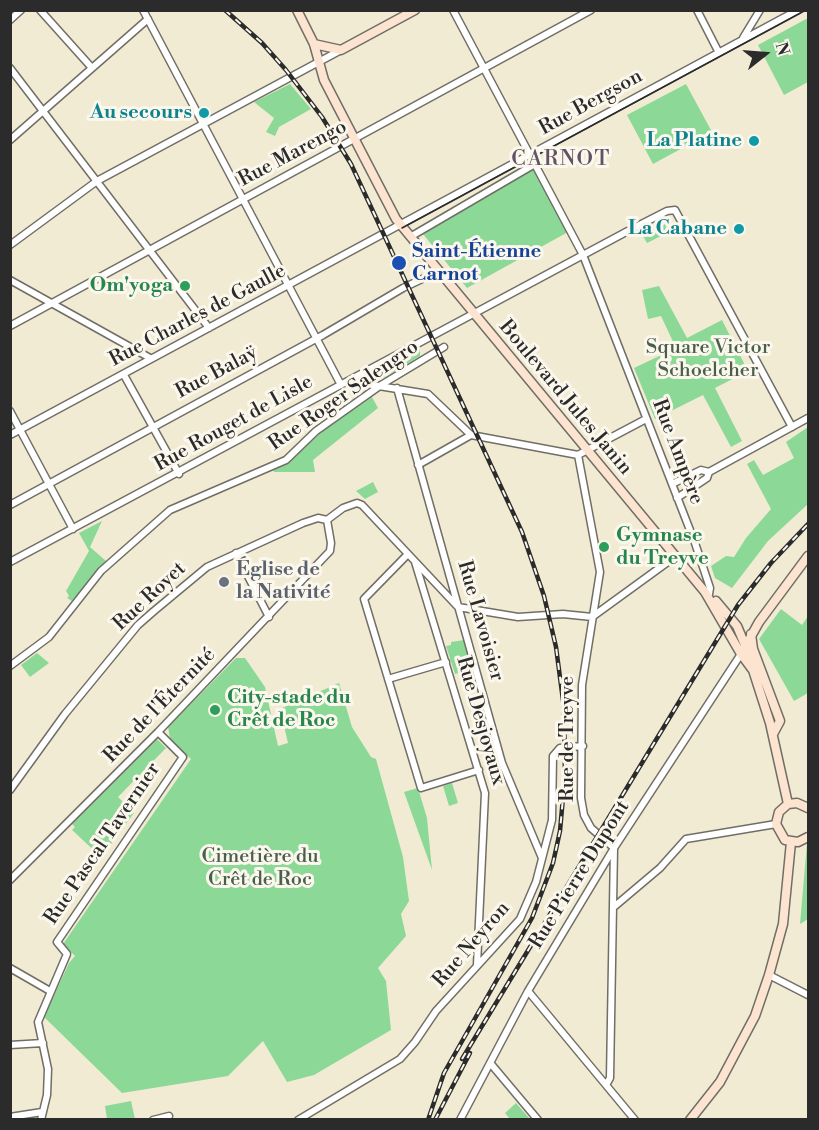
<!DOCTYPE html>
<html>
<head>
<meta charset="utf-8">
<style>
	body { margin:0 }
	#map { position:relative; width:819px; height:1130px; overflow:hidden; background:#f1ebd3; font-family:"Libre Bodoni",serif }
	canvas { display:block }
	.frame { position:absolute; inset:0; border:12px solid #2b2b2b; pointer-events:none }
	.north { position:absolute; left:735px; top:24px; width:60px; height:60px; -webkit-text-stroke:4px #fbf7ec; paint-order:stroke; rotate:73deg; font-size:16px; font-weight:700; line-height:24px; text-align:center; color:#2b2b2b }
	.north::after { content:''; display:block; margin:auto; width:21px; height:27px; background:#2b2b2b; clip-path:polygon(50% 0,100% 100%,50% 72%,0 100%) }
</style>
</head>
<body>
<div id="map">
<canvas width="819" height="1130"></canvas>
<div class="frame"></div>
<div class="north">N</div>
</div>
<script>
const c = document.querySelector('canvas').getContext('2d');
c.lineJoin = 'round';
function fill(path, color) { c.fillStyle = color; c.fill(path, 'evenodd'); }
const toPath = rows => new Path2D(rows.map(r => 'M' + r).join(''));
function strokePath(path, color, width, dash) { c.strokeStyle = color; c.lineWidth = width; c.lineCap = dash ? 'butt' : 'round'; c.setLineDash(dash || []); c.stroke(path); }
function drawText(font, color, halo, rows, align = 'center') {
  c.font = font + ' "Libre Bodoni",serif'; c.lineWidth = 6; c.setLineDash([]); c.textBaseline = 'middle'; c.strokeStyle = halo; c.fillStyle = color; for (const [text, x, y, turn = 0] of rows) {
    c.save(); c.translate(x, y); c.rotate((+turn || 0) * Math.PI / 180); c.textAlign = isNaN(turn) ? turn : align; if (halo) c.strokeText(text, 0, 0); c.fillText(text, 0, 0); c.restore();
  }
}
fill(toPath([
	[808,18,808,82,784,95,758,45],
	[290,84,311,109,279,127,275,136,266,132,274,118,254,102],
	[686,84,712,132,653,164,627,115],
	[534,169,568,232,467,288,423,234],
	[665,224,669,232,647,243,643,236],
	[659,286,687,338,722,320,748,371,715,388,742,441,731,447,703,395,655,419,634,368,676,348,661,316,648,319,642,290],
	[420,349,420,356,378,381,363,380],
	[372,397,378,408,313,460,315,472,274,472,273,469,287,463,324,430],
	[808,427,808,504,768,541,732,588,715,578,711,566,726,556,734,557,746,538,771,509,747,464,754,460,763,475,794,458,786,442],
	[373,482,378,492,365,499,356,491],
	[102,521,90,547,106,561,72,601,67,598,69,596,66,591,89,551,79,533],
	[781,609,802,625,808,616,808,693,794,701,759,639],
	[464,640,472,669,455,674,446,646,451,645,451,642],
	[37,653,49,663,30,677,21,665],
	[236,658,245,658,265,687,278,746,288,743,280,709,339,683,352,727,371,757,376,759,403,857,409,901,401,914,406,936,378,968,386,981,391,1030,314,1075,287,1082,263,1041,228,1076,122,1093,44,1017,69,963,75,956,63,944,191,759,170,739,168,727],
	[157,739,166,748,118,797,134,813,101,857,72,830,75,827,72,824],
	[452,783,458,803,449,806,443,786],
	[418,788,427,818,432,870,404,792],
	[808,840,808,919,800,924,807,843],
	[131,1101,135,1119,107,1119,105,1106],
	[516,1103,530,1119,510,1119,505,1113]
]), '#8cd997');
const street = toPath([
	[40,10,92,68],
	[143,10,341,385],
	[453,10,583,255,695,543,710,588,709,594],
	[697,10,718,51],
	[10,20,21,10],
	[743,38,760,10],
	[10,68,209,328],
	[10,140,148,19],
	[410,237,535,164],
	[10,245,97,181,341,50],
	[10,280,150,358],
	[10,326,591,10],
	[124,375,179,474],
	[348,381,428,394,471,435,578,455,646,419],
	[397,388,502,763,542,858],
	[10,411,73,529],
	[10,435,798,10],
	[578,455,600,572,582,685,581,798,584,815,591,828,614,848,610,1078,606,1085],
	[418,465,471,435],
	[672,484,701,470,709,472],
	[677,498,707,478,709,472,808,418],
	[10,505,323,335,403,288,439,271],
	[327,520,343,508,357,503,362,505,457,606],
	[236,553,269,617],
	[408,554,364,599,421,788,479,770],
	[10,562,626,232,667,211,675,210,792,427],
	[415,562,485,793,477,965],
	[458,607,518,617,563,614,592,617],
	[592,617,676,556],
	[10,666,49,637,101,571,170,510,286,460,316,431,381,385,444,347],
	[388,679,446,662],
	[10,790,65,714,138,625,154,611,207,567,303,523,318,518,327,520],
	[10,880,158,732,330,551,331,543,327,520],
	[615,906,660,868,686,839,776,824],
	[10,968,50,991],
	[769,975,808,995],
	[528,991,635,1120],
	[10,1045,43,1043],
	[491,1064,538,1120],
	[10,1117,42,1112],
	[41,1120,47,1095,48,1069,38,1022,67,954,57,942,183,757,158,732],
	[153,1120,169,1116],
	[298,1120,400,1059,415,1042,436,1011,520,919,536,882,552,820,553,756,560,748,583,746],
	[460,1120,528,991,614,848,741,654]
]);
const secondary = toPath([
	[297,10,314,44,324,80,396,219,705,592,741,654,752,669],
	[314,44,341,50,415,10],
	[716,601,737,626,745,645,770,723,788,804],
	[751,634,753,649,780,721,773,734],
	[744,649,759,622,808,556],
	[808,808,797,803,788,804,779,812,776,824,785,840,798,842,808,837],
	[690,1120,720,1082,755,1016,769,975,783,924,791,842]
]);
strokePath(street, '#706e66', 9);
strokePath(secondary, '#706e66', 11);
strokePath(street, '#fff', 6);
strokePath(secondary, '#fde4d1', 8);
strokePath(toPath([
	[402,228,806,10]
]), '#2b2b2b', 1.5);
const rail = toPath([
	[225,10,262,43,286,70,322,117,351,164,522,532,544,596,556,647,564,708,565,775,560,831,553,863,532,918,444,1073,428,1120],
	[462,1059,738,605,771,563,808,524],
	[435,1120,470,1053]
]);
strokePath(rail, '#2b2b2b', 4.5);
strokePath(rail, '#fbf7ec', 2, [7]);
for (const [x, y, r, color] of [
	[204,113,6,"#0f9aa8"],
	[754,141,6,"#0f9aa8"],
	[739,229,6,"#0f9aa8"],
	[399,263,8,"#1a4fb4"],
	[185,286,6,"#2e9e5b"],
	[604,547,6,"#2e9e5b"],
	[224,582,6,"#6b7280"],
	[215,710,6,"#2e9e5b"]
]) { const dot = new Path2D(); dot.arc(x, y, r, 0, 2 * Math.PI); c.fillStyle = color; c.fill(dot); strokePath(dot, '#fbf7ec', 2); }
drawText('20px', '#2b2b2b', '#fbf7ec', [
	["Rue Bergson",591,103,-29],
	["Rue Marengo",293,154,-28],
	["Rue Charles de Gaulle",198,316,-28],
	["Rue Balaÿ",217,373,-28],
	["Rue Roger Salengro",344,396,-35],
	["Boulevard Jules Janin",565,398,50],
	["Rue Rouget de Lisle",234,424,-29],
	["Rue Ampère",677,452,69],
	["Rue Royet",150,597,-43],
	["Rue Lavoisier",480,621,74],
	["Rue de l'Éternité",160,706,-46],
	["Rue Desjoyaux",480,721,74],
	["Rue de Treyve",568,739,-90],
	["Rue Pascal Tavernier",103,844,-56],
	["Rue Pierre Dupont",580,875,-58],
	["Rue Neyron",472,945,-49]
]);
drawText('bold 20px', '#0d838f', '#fbf7ec', [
	["Au secours",192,113],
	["La Platine",742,141],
	["La Cabane",727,229]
], 'right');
drawText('bold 20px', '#164399', '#fbf7ec', [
	["Saint-Étienne",412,252],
	["Carnot",412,275]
], 'left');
drawText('bold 20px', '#27864d', '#fbf7ec', [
	["Om'yoga",173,286,"right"],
	["Gymnase",616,536],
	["du Treyve",616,559],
	["City-stade du",227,698],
	["Crêt de Roc",227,721]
], 'left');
drawText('20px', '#485f4b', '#fbf7ec', [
	["Square Victor",708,348],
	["Schoelcher",708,371],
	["Cimetière du",260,857],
	["Crêt de Roc",260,880]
]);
drawText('bold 20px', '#5b616d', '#fbf7ec', [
	["Église de",236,570],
	["la Nativité",236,593]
], 'left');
c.letterSpacing = '1.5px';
drawText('21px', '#605364', '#fbf7ec', [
	["CARNOT",561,160]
]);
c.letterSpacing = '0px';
</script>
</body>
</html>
